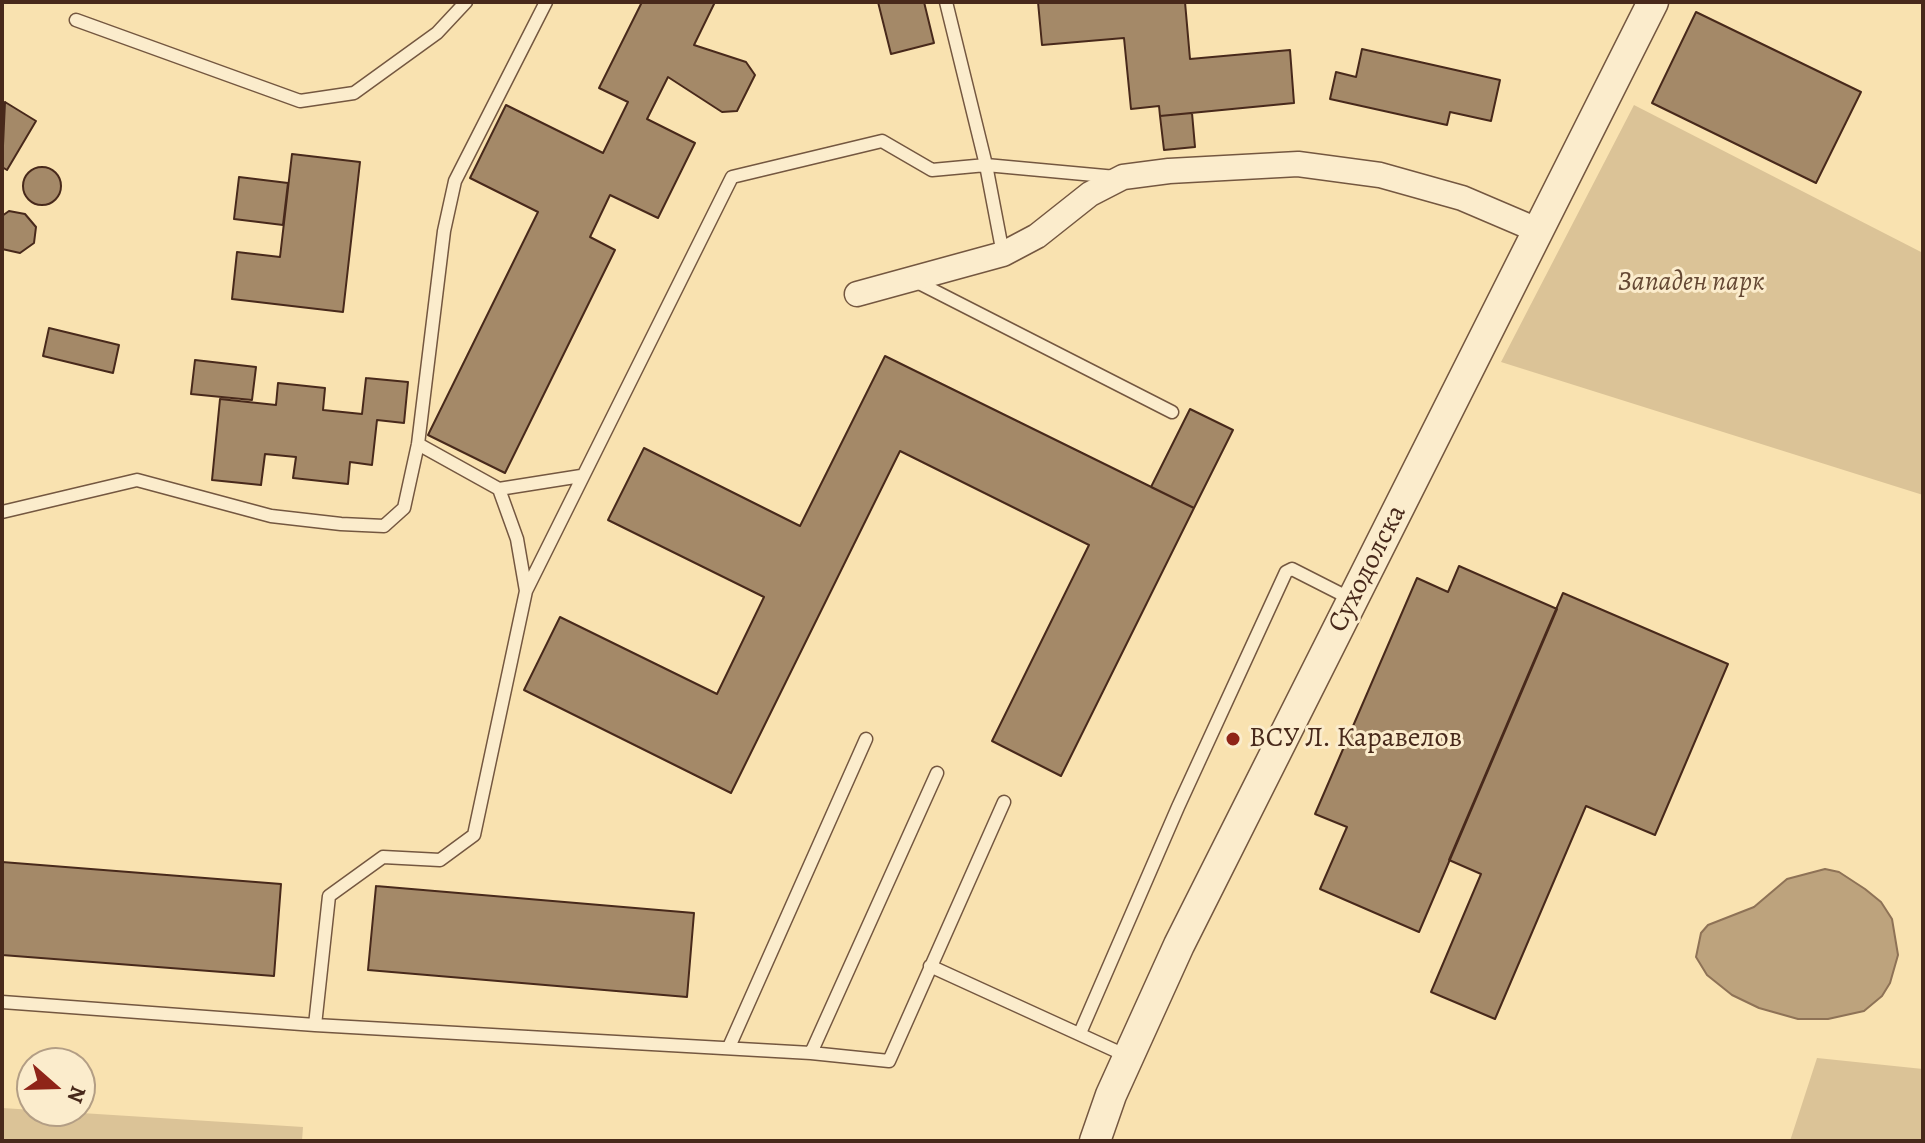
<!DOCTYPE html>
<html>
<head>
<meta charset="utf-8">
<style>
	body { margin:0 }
	#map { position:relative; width:1925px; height:1143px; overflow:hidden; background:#f9e2b0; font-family:Alegreya,serif }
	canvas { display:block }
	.frame { position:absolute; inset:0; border:4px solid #48291b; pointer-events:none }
	.north { position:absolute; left:16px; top:1047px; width:80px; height:80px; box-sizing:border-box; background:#fbeccc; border:2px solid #b39e85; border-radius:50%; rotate:110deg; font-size:22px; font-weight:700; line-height:32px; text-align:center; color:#48291b }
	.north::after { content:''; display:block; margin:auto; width:28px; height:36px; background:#8f2418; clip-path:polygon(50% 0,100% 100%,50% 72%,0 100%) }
</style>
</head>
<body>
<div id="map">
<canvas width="1925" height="1143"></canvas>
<div class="frame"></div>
<div class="north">N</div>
</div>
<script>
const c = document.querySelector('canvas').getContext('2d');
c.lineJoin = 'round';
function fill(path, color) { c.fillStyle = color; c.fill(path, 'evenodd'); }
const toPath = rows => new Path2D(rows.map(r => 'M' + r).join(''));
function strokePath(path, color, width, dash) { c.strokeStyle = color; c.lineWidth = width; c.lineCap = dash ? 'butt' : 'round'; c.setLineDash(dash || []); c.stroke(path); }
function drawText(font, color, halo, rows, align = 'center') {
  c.font = font + ' Alegreya,serif'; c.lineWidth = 6; c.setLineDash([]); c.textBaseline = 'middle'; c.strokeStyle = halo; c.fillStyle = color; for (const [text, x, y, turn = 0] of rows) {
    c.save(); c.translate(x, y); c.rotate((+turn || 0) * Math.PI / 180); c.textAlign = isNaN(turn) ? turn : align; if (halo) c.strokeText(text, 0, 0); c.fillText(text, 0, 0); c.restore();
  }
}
fill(toPath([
	[1634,105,1923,253,1923,495,1501,362],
	[1817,1058,1923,1069,1923,1141,1790,1141],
	[2,1108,303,1127,302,1141,2,1141]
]), '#dbc397');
const water = toPath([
	[1825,869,1839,872,1865,889,1881,902,1892,919,1898,955,1890,983,1882,996,1864,1011,1828,1019,1798,1019,1759,1008,1732,995,1707,975,1696,957,1701,933,1708,925,1754,907,1787,879,1825,869]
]);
fill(water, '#bda37d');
strokePath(water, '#8e7256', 2);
const building = toPath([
	[642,2,715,2,694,45,746,62,755,75,737,111,722,112,668,77,647,119,695,143,658,218,610,195,590,237,615,250,505,473,428,435,538,212,470,178,506,105,603,153,628,102,599,88,642,2],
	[878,2,924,2,934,43,891,54,878,2],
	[1038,2,1185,2,1190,59,1290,50,1294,103,1160,116,1159,106,1131,109,1124,38,1042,45,1038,2],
	[1696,12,1861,92,1816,183,1652,103,1696,12],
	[1362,49,1500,80,1491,121,1450,112,1447,125,1330,99,1336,72,1356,77,1362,49],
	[5,102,36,121,7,170,2,167,5,102],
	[1192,113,1195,147,1164,150,1160,116,1192,113],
	[292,154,360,162,343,312,232,299,237,252,280,257,292,154],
	'23 186a19 19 0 1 1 38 0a19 19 0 1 1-38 0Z',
	[239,177,288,183,283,225,234,219,239,177],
	[9,211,25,214,36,227,34,243,20,253,2,249,2,216,9,211],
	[49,328,119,345,113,373,43,356,49,328],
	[885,356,1194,508,1061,776,992,741,1089,545,900,451,731,793,524,690,560,617,717,694,764,597,608,520,644,448,800,526,885,356],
	[195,360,256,367,252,400,191,394,195,360],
	[366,378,408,382,404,423,377,420,372,465,350,462,348,484,293,478,296,457,265,454,261,485,212,480,220,399,276,405,278,383,325,388,323,410,362,414,366,378],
	[1190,409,1233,430,1194,508,1151,487,1190,409],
	[1459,566,1557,609,1419,932,1320,889,1347,827,1315,814,1417,578,1448,592,1459,566],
	[1563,593,1728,664,1655,835,1586,806,1495,1019,1431,992,1481,874,1449,860,1563,593],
	[2,862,281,884,274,976,2,955,2,862],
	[376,886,694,913,687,997,368,970,376,886]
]);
fill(building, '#a48968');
strokePath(building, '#48291b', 2);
const service = toPath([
	[946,2,986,165,1003,254],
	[76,20,300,101,354,93,437,33,466,2],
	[915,281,1172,412],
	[418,444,499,489,517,539,526,591],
	[499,489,581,476],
	[2,512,137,480,271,516,341,524,384,526,404,508,418,444,444,231,455,181,546,2],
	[930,966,1127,1056],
	[2,1002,315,1025,811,1053,937,773],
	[315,1025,329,896,383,857,440,860,474,835,526,591,732,177,882,141,932,170,986,165,1116,177],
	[1080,1033,1178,807,1286,572,1292,569,1353,600],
	[729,1047,866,739],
	[811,1053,889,1061,1004,802]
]);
const minor = toPath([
	[857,294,1003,254,1037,236,1090,194,1123,177,1169,171,1298,164,1380,175,1462,198,1537,230]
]);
const tertiary = toPath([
	[1095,1141,1111,1095,1179,945,1653,2]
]);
strokePath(service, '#745740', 15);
strokePath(minor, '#745740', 27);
strokePath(tertiary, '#745740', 33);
strokePath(service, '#fbeccc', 12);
strokePath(minor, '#fbeccc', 24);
strokePath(tertiary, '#fbeccc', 30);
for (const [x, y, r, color] of [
	[1233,739,8,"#8f2418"]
]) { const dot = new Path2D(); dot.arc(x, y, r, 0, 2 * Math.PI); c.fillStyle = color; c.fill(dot); strokePath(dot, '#fbeccc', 3); }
drawText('italic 28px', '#654834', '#fbeccc', [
	["Западен парк",1691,283]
]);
drawText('28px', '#48291b', '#fbeccc', [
	["Суходолска",1368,569,-63]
]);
drawText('28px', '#48291b', '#fbeccc', [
	["ВСУ Л. Каравелов",1249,739]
], 'left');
</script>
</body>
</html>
